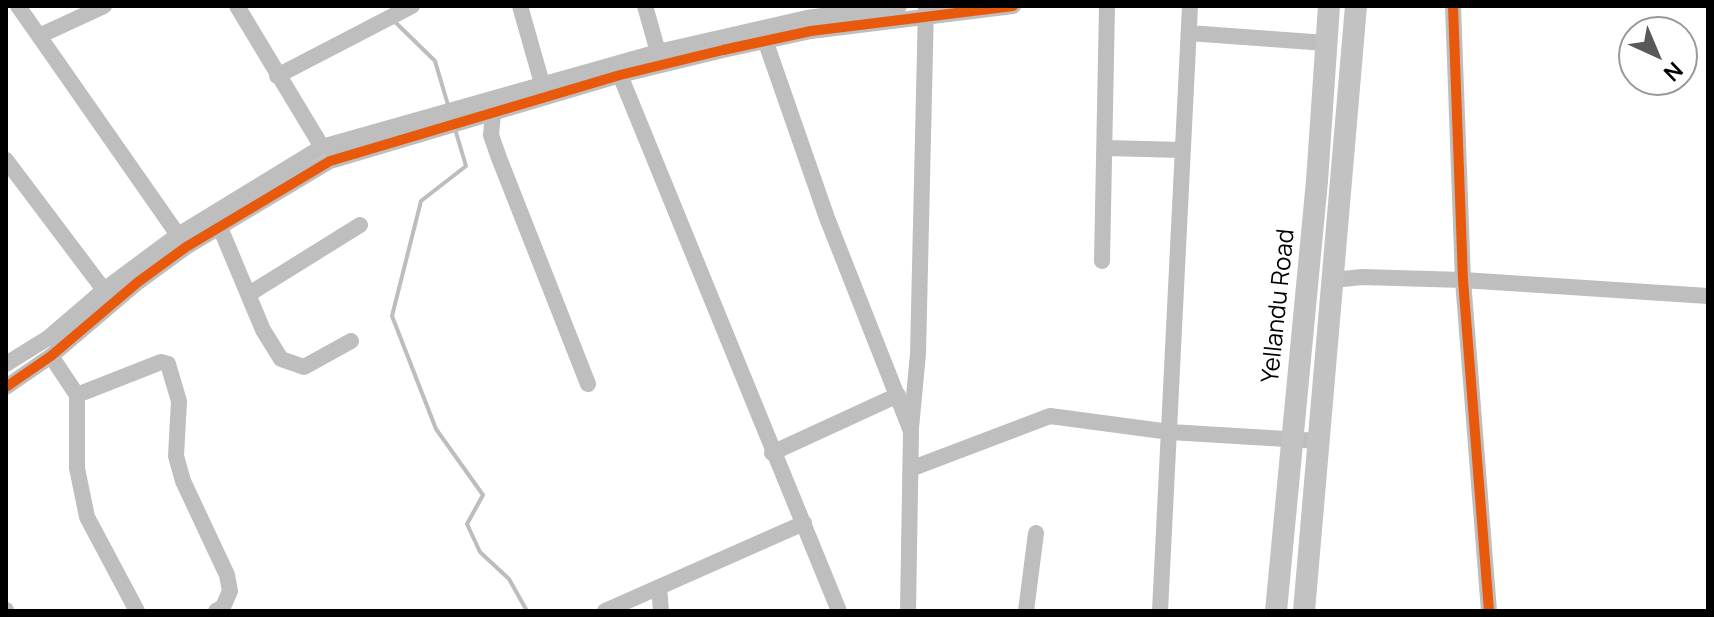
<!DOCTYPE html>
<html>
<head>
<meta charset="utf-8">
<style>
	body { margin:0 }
	#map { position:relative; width:1714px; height:617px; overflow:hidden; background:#fff; font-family:Manrope,sans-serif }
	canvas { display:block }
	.frame { position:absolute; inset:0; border:8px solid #000; pointer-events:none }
	.north { position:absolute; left:1618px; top:16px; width:80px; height:80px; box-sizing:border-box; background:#fff; border:2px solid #999; border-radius:50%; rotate:136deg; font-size:22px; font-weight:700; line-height:32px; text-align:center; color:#000 }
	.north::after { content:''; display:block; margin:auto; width:28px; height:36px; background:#595959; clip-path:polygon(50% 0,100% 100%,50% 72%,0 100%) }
</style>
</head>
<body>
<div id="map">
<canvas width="1714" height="617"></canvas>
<div class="frame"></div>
<div class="north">N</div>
</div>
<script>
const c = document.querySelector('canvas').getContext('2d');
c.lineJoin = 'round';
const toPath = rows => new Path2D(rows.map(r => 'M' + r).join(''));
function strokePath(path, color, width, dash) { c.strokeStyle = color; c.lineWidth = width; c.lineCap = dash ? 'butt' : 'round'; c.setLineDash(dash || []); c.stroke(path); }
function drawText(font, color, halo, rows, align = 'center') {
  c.font = font + ' Manrope,sans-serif'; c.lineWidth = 6; c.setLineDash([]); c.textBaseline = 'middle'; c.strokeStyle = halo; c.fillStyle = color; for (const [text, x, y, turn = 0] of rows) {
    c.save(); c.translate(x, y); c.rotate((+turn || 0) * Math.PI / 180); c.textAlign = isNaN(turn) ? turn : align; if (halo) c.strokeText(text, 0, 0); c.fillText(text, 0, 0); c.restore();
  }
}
strokePath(toPath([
	[394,21,435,61,448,105],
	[455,129,466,166,421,201,392,316,436,429,483,495,467,524,480,552,509,579,527,611]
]), '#bdbdbd', 4);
strokePath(toPath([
	[18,6,39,36],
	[104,6,39,36,178,235],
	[237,6,322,147],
	[520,6,543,87],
	[645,6,658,52],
	[1453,6,1463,280,1489,611],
	[1189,33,1326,43],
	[765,40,827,218,911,431,908,611],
	[620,75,839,611],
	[277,76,412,6],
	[493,114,491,135,499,158,588,384],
	[1107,148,1182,150],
	[6,160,104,290],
	[219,225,263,330,281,359,304,367,351,341],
	[1102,261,1107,6],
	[1333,280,1362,277,1463,280,1708,296],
	[249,294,360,225],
	[51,356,77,395,77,468,87,517,137,611],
	[6,364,48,338,104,290,178,235,322,147,658,52,807,18,899,6],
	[6,387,51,356,138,282,186,247,330,161,620,75,723,50,811,31,1013,6],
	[77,395,161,362,168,364,179,401,176,456,183,481,227,575,230,591,223,607,216,611],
	[911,428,918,354,926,6],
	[772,453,898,395],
	[913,468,1050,416,1170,432,1319,441],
	[659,587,661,611],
	[6,610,6,611],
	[605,611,804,523],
	[1026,611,1036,533],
	[1160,611,1190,6]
]), '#bebebe', 16);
strokePath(toPath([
	[1276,611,1317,181,1329,6],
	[1304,611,1356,6]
]), '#c2c2c2', 22);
strokePath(toPath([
	[1453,6,1463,280,1489,611],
	[6,387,51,356,138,282,186,247,330,161,620,75,723,50,811,31,1013,6]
]), '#e8590c', 10);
drawText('24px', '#000', '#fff', [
	["Yellandu Road",1279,306,-84]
]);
</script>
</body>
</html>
